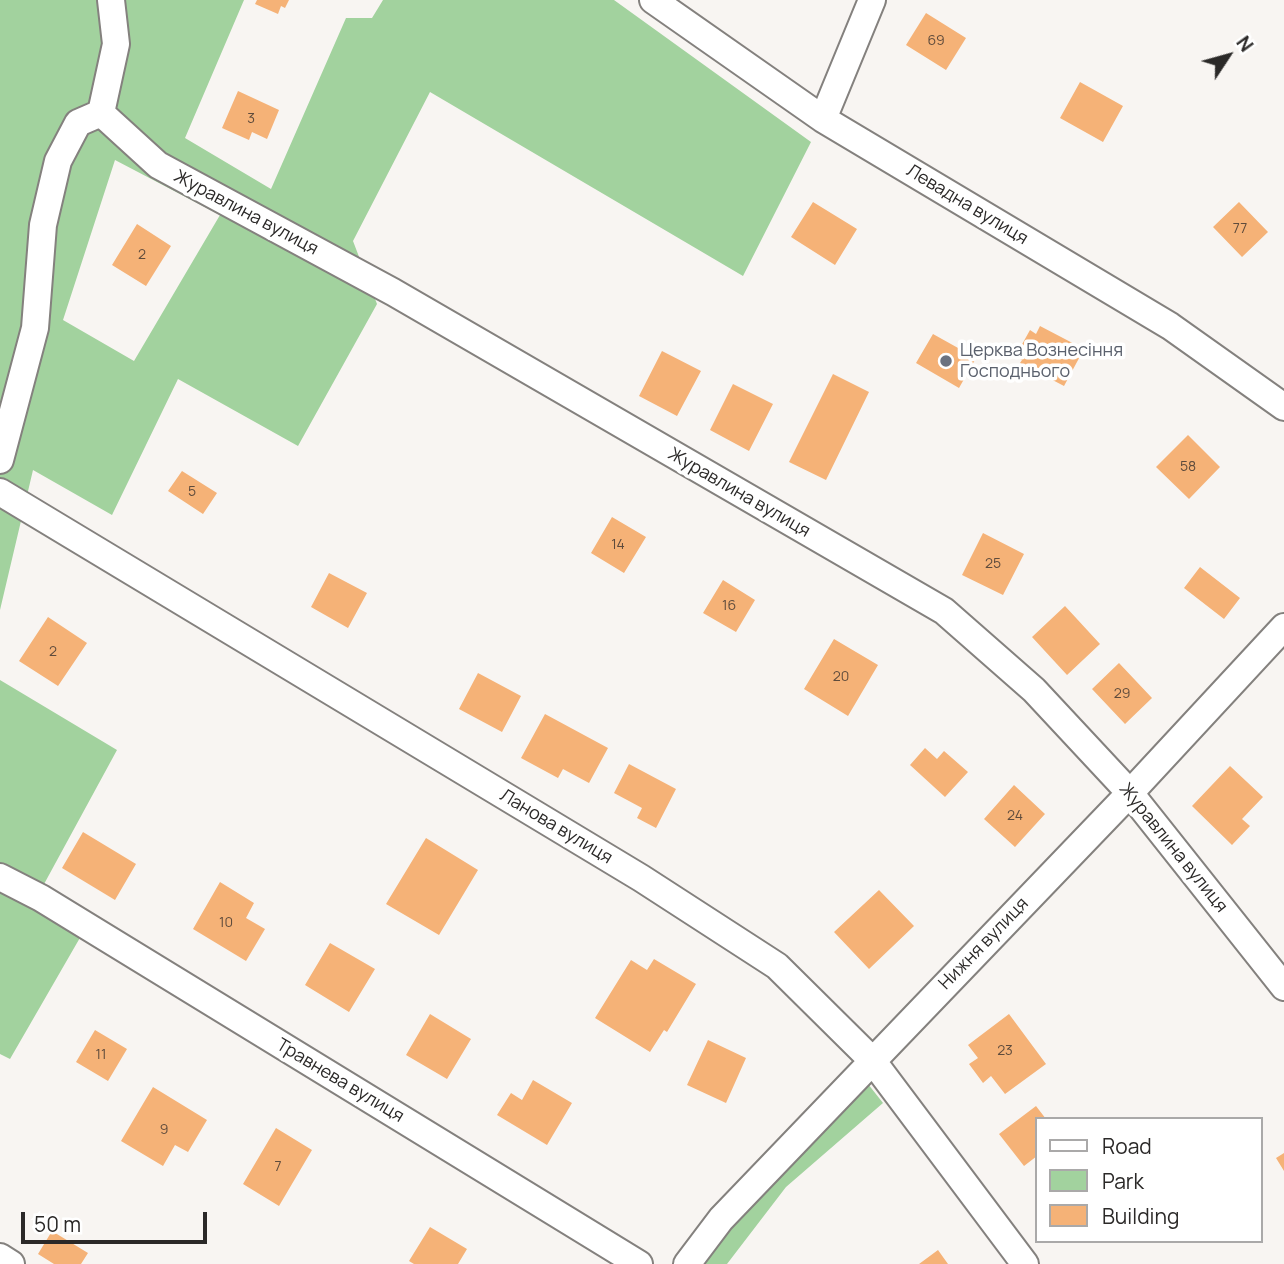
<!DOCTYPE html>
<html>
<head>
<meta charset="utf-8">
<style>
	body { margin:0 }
	#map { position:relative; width:1284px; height:1264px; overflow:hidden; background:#f8f5f2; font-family:Manrope,sans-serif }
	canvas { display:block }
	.legend { position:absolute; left:1035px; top:1117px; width:228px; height:126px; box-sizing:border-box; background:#fff; border:2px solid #aaa9a9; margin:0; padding:9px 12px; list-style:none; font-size:21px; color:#2b2928 }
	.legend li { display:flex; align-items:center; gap:14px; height:35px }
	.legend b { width:35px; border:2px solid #aaa9a9 }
	.north { position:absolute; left:1193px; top:21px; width:70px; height:70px; -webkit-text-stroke:5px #fff; paint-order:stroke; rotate:54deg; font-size:19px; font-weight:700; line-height:28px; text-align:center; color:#2b2928 }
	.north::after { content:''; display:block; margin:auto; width:24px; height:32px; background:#2b2928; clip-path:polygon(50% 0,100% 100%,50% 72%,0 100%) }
	.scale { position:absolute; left:21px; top:1212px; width:186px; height:32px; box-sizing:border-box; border:4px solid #2b2928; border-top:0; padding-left:9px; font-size:21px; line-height:24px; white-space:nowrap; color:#2b2928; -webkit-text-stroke:5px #fff; paint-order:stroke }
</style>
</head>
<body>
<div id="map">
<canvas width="1284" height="1264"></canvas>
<ul class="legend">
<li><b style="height:9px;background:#fff"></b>Road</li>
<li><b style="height:19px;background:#a2d29e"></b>Park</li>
<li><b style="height:19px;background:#f5b277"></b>Building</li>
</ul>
<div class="north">N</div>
<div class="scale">50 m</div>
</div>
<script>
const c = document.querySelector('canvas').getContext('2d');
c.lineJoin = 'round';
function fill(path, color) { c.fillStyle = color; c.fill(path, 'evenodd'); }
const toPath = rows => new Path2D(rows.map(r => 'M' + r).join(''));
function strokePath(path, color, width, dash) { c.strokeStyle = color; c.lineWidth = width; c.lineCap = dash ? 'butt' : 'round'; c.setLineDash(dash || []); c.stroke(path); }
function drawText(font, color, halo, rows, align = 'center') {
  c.font = font + ' Manrope,sans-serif'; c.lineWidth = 7; c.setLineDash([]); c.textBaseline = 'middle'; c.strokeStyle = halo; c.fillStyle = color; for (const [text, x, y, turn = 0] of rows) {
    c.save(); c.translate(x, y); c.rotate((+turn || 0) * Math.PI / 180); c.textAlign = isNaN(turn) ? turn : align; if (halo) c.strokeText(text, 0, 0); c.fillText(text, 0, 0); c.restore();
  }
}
fill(toPath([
	[0,0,244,0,185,138,271,189,346,18,372,18,383,0,614,0,811,142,743,276,430,92,353,241,377,304,298,446,178,379,112,515,33,470,0,610],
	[115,160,220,215,134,361,63,320],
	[0,680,117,750,31,908,81,936,10,1059,0,1054],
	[868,1084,883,1103,786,1187,727,1264,705,1264,732,1225]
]), '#a2d29e');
fill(toPath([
	[257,0,289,0,285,8,281,6,278,14,255,4],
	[926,13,966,38,946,70,906,45],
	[1080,82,1123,106,1103,142,1060,118],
	[238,91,279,110,267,139,252,132,249,140,222,128],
	[813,202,857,229,835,265,791,237],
	[1239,202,1268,232,1242,257,1213,227],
	[137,224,171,246,146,286,112,265],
	[1040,326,1084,349,1064,386,1020,363,1022,360,1015,357,1030,330,1036,334],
	[933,334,976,358,959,388,916,363],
	[662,351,701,371,677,416,639,396],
	[833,374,869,392,826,480,789,462],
	[733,384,773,404,749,451,710,430],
	[1188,435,1220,467,1189,499,1156,467],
	[182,471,217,493,203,514,168,491],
	[612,517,646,537,624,573,591,553],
	[983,533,1024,554,1003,595,962,575],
	[1200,567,1240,598,1224,619,1184,588],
	[329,573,367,593,348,628,311,607],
	[723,580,755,600,736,632,703,613],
	[1065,606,1100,644,1067,675,1032,637],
	[48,617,87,643,58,686,19,661],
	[834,639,878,665,848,716,804,689],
	[1119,663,1152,698,1125,724,1092,689],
	[478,673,521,696,502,732,459,709],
	[545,714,608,748,589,783,563,769,558,778,521,758],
	[925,748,937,759,944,751,968,772,945,797,910,765],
	[629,764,676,789,656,828,637,818,642,808,614,793],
	[1230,766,1263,797,1242,819,1250,826,1232,845,1192,806],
	[1014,785,1045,814,1015,847,984,819],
	[83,832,136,864,115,900,62,868],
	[426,838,478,870,439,935,386,904],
	[220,882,254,903,246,918,265,929,246,961,193,929],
	[879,890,914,926,869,969,834,932],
	[330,943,375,969,349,1012,305,985],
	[654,959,696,984,667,1032,664,1030,650,1052,595,1018,631,960,647,970],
	[430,1014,471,1039,447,1079,406,1055],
	[1009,1014,1046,1064,1005,1094,991,1076,983,1083,969,1064,978,1058,968,1045],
	[95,1030,127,1049,108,1081,76,1062],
	[708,1040,746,1058,726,1103,687,1085],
	[533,1080,572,1103,547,1145,497,1115,511,1093,522,1100],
	[153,1087,207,1120,188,1152,175,1145,163,1166,121,1141],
	[1036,1106,1046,1119,1037,1119,1037,1156,1024,1166,999,1134],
	[276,1128,312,1150,279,1206,243,1184],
	[1284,1153,1284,1171,1276,1158],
	[430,1227,467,1249,458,1264,414,1264,409,1261],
	[52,1231,88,1253,81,1264,54,1264,38,1254],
	[938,1250,948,1264,919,1264]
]), '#f5b277');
const minor = toPath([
	[653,0,823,119,1170,326,1284,407],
	[101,113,158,165,393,292,944,611,1034,690,1130,793,1284,987],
	[823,119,872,0],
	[0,460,35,328,43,225,58,161,78,123,101,113,116,44,111,0],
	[0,492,641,878,777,966,872,1060,1025,1264],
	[0,877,41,898,639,1264],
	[0,1257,11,1264],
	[687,1264,721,1219,1130,793,1284,627]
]);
strokePath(minor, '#84817e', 30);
strokePath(minor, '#fff', 26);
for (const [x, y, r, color] of [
	[946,361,7,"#6b7280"]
]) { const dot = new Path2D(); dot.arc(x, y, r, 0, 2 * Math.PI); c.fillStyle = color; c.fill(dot); strokePath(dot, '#fff', 2.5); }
drawText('14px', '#5e4b3c', null, [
	["69",936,41],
	["3",251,119],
	["77",1240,229],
	["2",142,255],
	["58",1188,467],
	["5",192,492],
	["14",618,545],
	["25",993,564],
	["16",729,606],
	["2",53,652],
	["20",841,677],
	["29",1122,694],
	["24",1015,816],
	["10",226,923],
	["23",1005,1051],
	["11",101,1055],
	["9",164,1130],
	["7",278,1167]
]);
drawText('18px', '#2b2928', '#fff', [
	["Левадна вулиця",967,205,31],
	["Журавлина вулиця",246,213,28],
	["Журавлина вулиця",739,493,30],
	["Ланова вулиця",556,827,31],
	["Журавлина вулиця",1173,848,51],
	["Нижня вулиця",984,944,-46],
	["Травнева вулиця",340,1081,31]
]);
drawText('18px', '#5b616d', '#fff', [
	["Церква Вознесіння",960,351],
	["Господнього",960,372]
], 'left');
</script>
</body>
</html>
